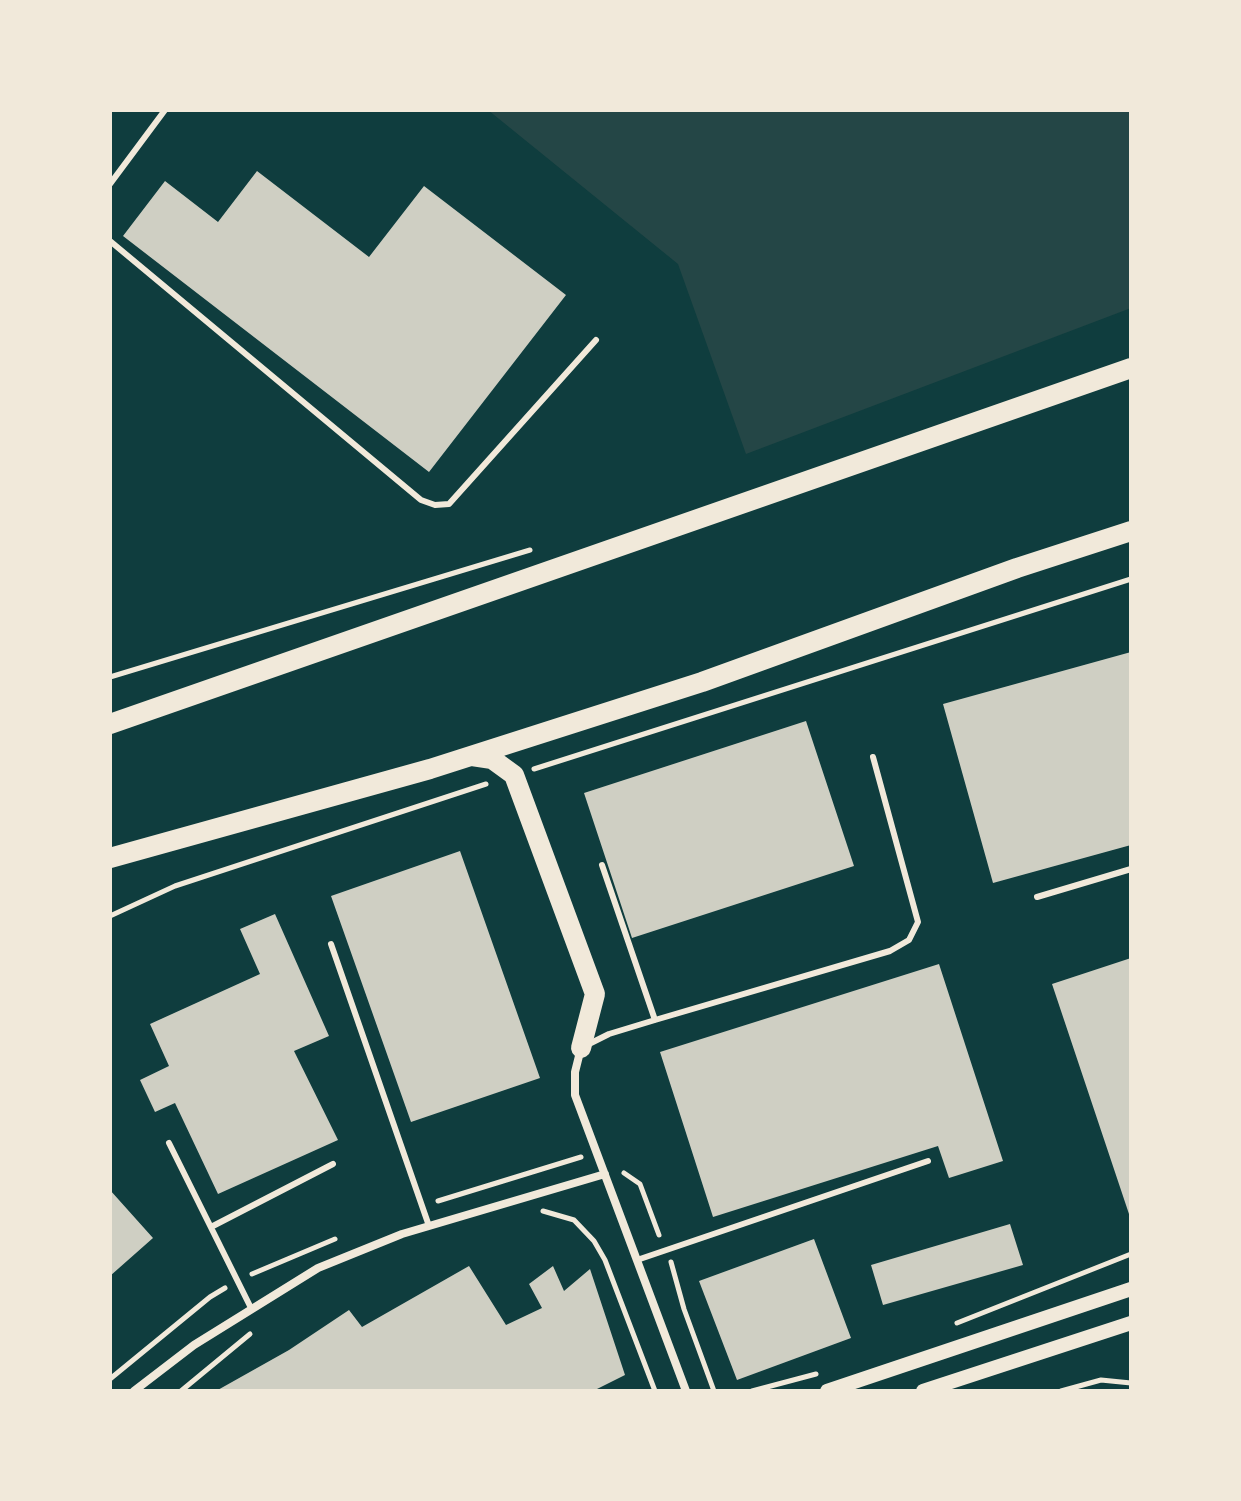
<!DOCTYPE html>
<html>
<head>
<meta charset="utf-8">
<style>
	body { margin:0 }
	#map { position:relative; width:1241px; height:1501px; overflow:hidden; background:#0f3d3e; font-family:Jost,sans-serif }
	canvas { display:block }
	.frame { position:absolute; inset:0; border:112px solid #f1e9da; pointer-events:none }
</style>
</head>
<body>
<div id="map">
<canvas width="1241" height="1501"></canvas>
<div class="frame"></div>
</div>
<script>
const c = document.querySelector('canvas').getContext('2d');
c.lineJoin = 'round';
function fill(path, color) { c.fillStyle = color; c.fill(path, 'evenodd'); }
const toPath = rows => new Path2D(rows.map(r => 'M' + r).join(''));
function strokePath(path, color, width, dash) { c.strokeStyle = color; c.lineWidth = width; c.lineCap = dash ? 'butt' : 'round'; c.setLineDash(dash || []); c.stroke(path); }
fill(toPath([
	[488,110,1131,110,1131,308,746,454,678,264]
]), '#244646');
fill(toPath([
	[257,171,369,257,424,186,566,295,429,472,123,236,165,181,218,222],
	[1131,652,1131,845,993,883,943,704],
	[806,721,854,866,632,938,584,793],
	[460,851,540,1078,411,1122,331,896],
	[275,914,329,1036,294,1051,338,1140,218,1194,175,1103,155,1112,140,1080,169,1066,150,1024,260,974,240,929],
	[1131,958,1131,1217,1130,1217,1052,984],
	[939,964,1003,1161,949,1178,938,1146,713,1217,660,1052],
	[110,1190,153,1238,110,1276],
	[1010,1224,1023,1265,883,1305,871,1265],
	[814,1239,851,1338,737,1380,699,1281],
	[469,1266,506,1325,542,1308,529,1284,553,1266,564,1291,590,1269,625,1375,593,1391,216,1391,289,1350,349,1310,362,1327]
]), '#cfcfc3');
strokePath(toPath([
	[110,677,530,550],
	[534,769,1131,579],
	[110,916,175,886,486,784],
	[624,1173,640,1184,659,1235],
	[438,1201,581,1157],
	[543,1211,574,1220,594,1241,605,1260,655,1391],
	[671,1262,684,1309,714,1391],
	[252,1274,335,1239],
	[957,1323,1131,1254],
	[110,1379,210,1297,225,1288],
	[181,1391,250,1334],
	[752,1391,816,1374],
	[1061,1391,1101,1380,1131,1383]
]), '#f1e9da', 5);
strokePath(toPath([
	[110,184,165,110],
	[110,241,421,500,435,505,449,504,596,340],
	[602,865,655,1020],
	[1037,897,1131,869],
	[331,944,429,1226],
	[585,1046,609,1034,655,1020,890,951,909,940,918,922,873,757],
	[169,1143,251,1308],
	[211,1227,333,1164],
	[637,1260,928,1161]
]), '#f1e9da', 6);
strokePath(toPath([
	[581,1048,575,1072,575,1095,686,1391],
	[134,1391,194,1345,318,1268,402,1234,605,1174]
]), '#f1e9da', 8);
strokePath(toPath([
	[827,1391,1131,1289],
	[923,1391,1131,1323]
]), '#f1e9da', 14);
strokePath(toPath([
	[110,724,1131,368],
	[472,756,492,759,514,775,595,994,581,1048],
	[110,858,430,769,702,682,1017,568,1131,531]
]), '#f1e9da', 20);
</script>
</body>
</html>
